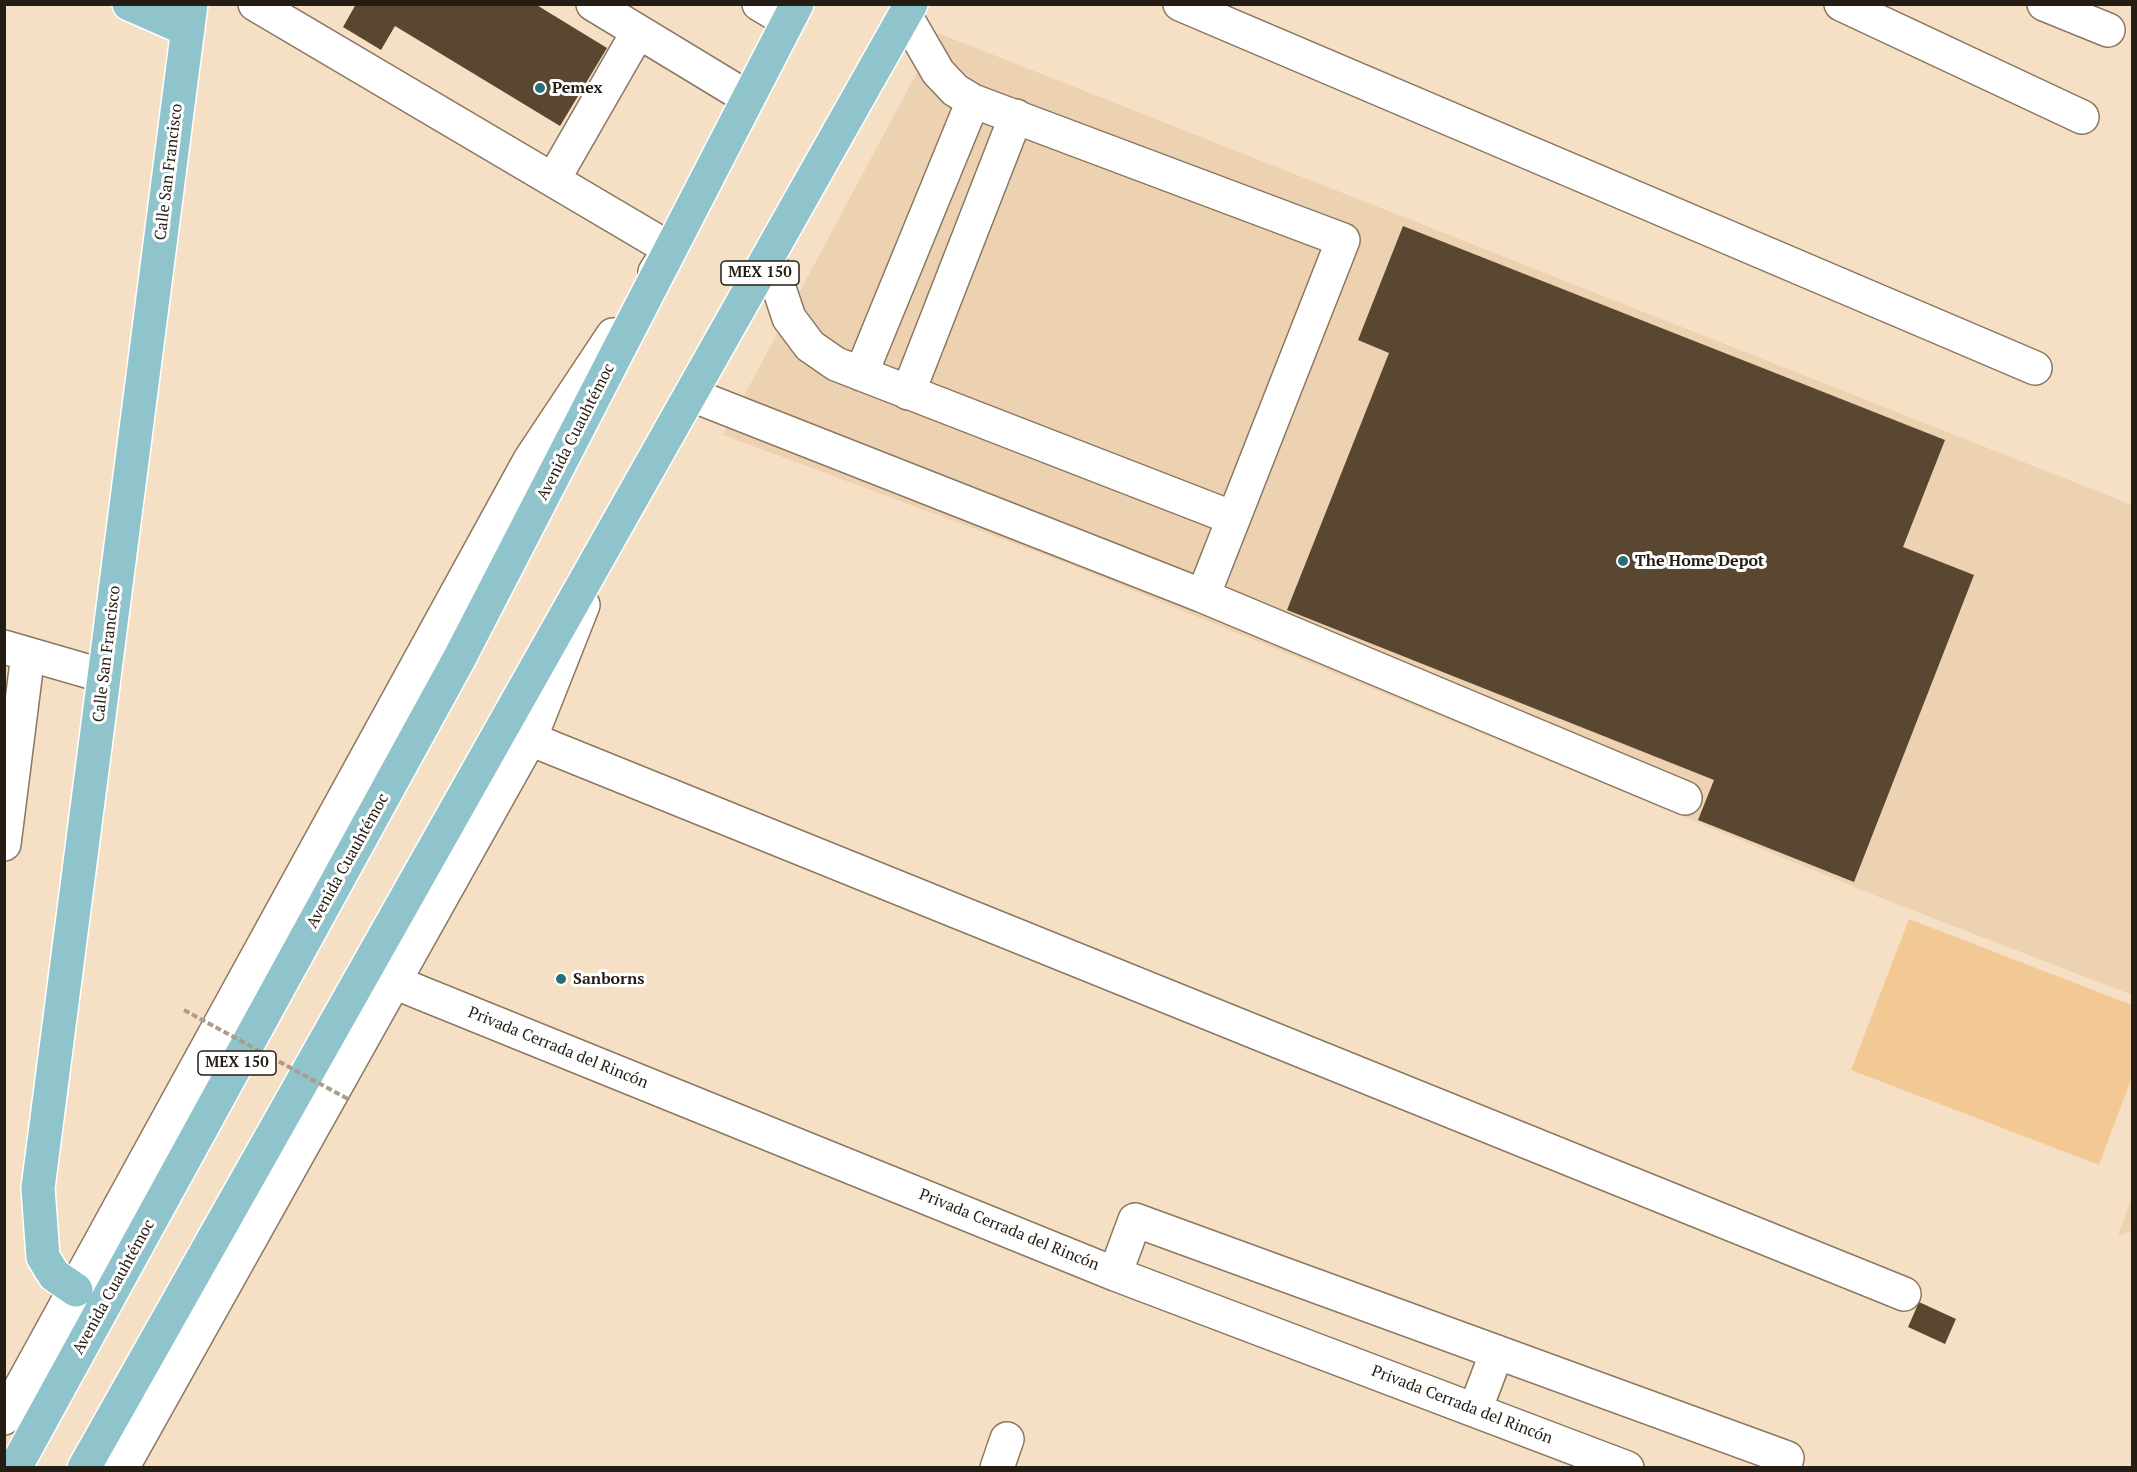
<!DOCTYPE html>
<html>
<head>
<meta charset="utf-8">
<style>
	body { margin:0 }
	#map { position:relative; width:2137px; height:1472px; overflow:hidden; background:#f6e0c5; font-family:"PT Serif",serif }
	canvas { display:block }
	.frame { position:absolute; inset:0; border:6px solid #241d13; pointer-events:none }
</style>
</head>
<body>
<div id="map">
<canvas width="2137" height="1472"></canvas>
<div class="frame"></div>
</div>
<script>
const c = document.querySelector('canvas').getContext('2d');
c.lineJoin = 'round';
function fill(path, color) { c.fillStyle = color; c.fill(path, 'evenodd'); }
const toPath = rows => new Path2D(rows.map(r => 'M' + r).join(''));
function strokePath(path, color, width, dash) { c.strokeStyle = color; c.lineWidth = width; c.lineCap = dash ? 'butt' : 'round'; c.setLineDash(dash || []); c.stroke(path); }
function drawText(font, color, halo, rows, align = 'center') {
  c.font = font + ' "PT Serif",serif'; c.lineWidth = 6; c.setLineDash([]); c.textBaseline = 'middle'; c.strokeStyle = halo; c.fillStyle = color; for (const [text, x, y, turn = 0] of rows) {
    c.save(); c.translate(x, y); c.rotate((+turn || 0) * Math.PI / 180); c.textAlign = isNaN(turn) ? turn : align; if (halo) c.strokeText(text, 0, 0); c.fillText(text, 0, 0); c.restore();
  }
}
fill(toPath([
	[938,33,2132,505,2132,995,1886,900,1069,564,723,435],
	[2132,1196,2132,1230,2118,1236]
]), '#edd2b2');
fill(toPath([
	[1909,919,2132,1005,2132,1077,2099,1165,1851,1070]
]), '#f2c995');
fill(toPath([
	[356,4,535,4,607,48,560,126,395,26,381,50,343,27],
	[1403,226,1945,440,1903,547,1974,575,1854,882,1698,820,1714,780,1287,610,1389,353,1358,340],
	[1919,1302,1956,1319,1945,1344,1908,1327]
]), '#594731');
const minor = toPath([
	[255,4,670,249,655,272],
	[593,4,748,98],
	[759,4,788,21],
	[1180,4,2035,368],
	[1841,4,2082,117],
	[2044,4,2108,30],
	[553,180,638,32],
	[769,258,789,318,810,346,836,364,1233,518],
	[861,374,973,101],
	[908,393,1016,116],
	[692,395,1203,596,1343,240,973,101,955,90,938,72,905,15],
	[1203,596,1685,798],
	[4,647,104,676],
	[530,739,1904,1294],
	[4,844,28,654],
	[394,982,1115,1274,1627,1468],
	[1115,1274,1135,1220,1787,1458,1783,1468],
	[1475,1410,1497,1352],
	[4,1418,530,460,613,335],
	[122,1468,530,739,583,605],
	[997,1468,1007,1439]
]);
const major = toPath([
	[129,4,188,30],
	[76,1290,54,1275,43,1257,38,1188,191,4],
	[15,1468,459,659,797,4],
	[84,1468,911,4]
]);
strokePath(minor, '#8b7760', 36);
strokePath(major, '#fff', 36);
strokePath(minor, '#fff', 33);
strokePath(major, '#90c4cc', 33);
strokePath(toPath([
	[184,1010,348,1099]
]), '#ad9c87', 4, [6, 3]);
for (const [x, y, r, color] of [
	[540,88,6,"#266f7a"],
	[1623,561,6,"#266f7a"],
	[561,979,6,"#266f7a"]
]) { const dot = new Path2D(); dot.arc(x, y, r, 0, 2 * Math.PI); c.fillStyle = color; c.fill(dot); strokePath(dot, '#fff', 2); }
for (const [x, y, w] of [
	[760,273,78],
	[237,1063,78]
]) { const box = new Path2D(); box.roundRect(x - w / 2, y - 12, w, 24, 4.5); c.fillStyle = '#fff'; c.fill(box); strokePath(box, '#241d13', 1.5); }
drawText('bold 15px', '#241d13', null, [
	["MEX 150",760,273],
	["MEX 150",237,1063]
]);
drawText('bold 16px', '#241d13', '#fff', [
	["Pemex",552,88],
	["The Home Depot",1635,561],
	["Sanborns",573,979]
], 'left');
drawText('16px', '#241d13', '#fff', [
	["Calle San Francisco",169,172,-83],
	["Avenida Cuauhtémoc",576,432,-63],
	["Calle San Francisco",107,654,-83],
	["Avenida Cuauhtémoc",348,861,-61],
	["Privada Cerrada del Rincón",558,1048,22],
	["Privada Cerrada del Rincón",1009,1230,22],
	["Avenida Cuauhtémoc",114,1287,-61],
	["Privada Cerrada del Rincón",1462,1405,21]
]);
</script>
</body>
</html>
